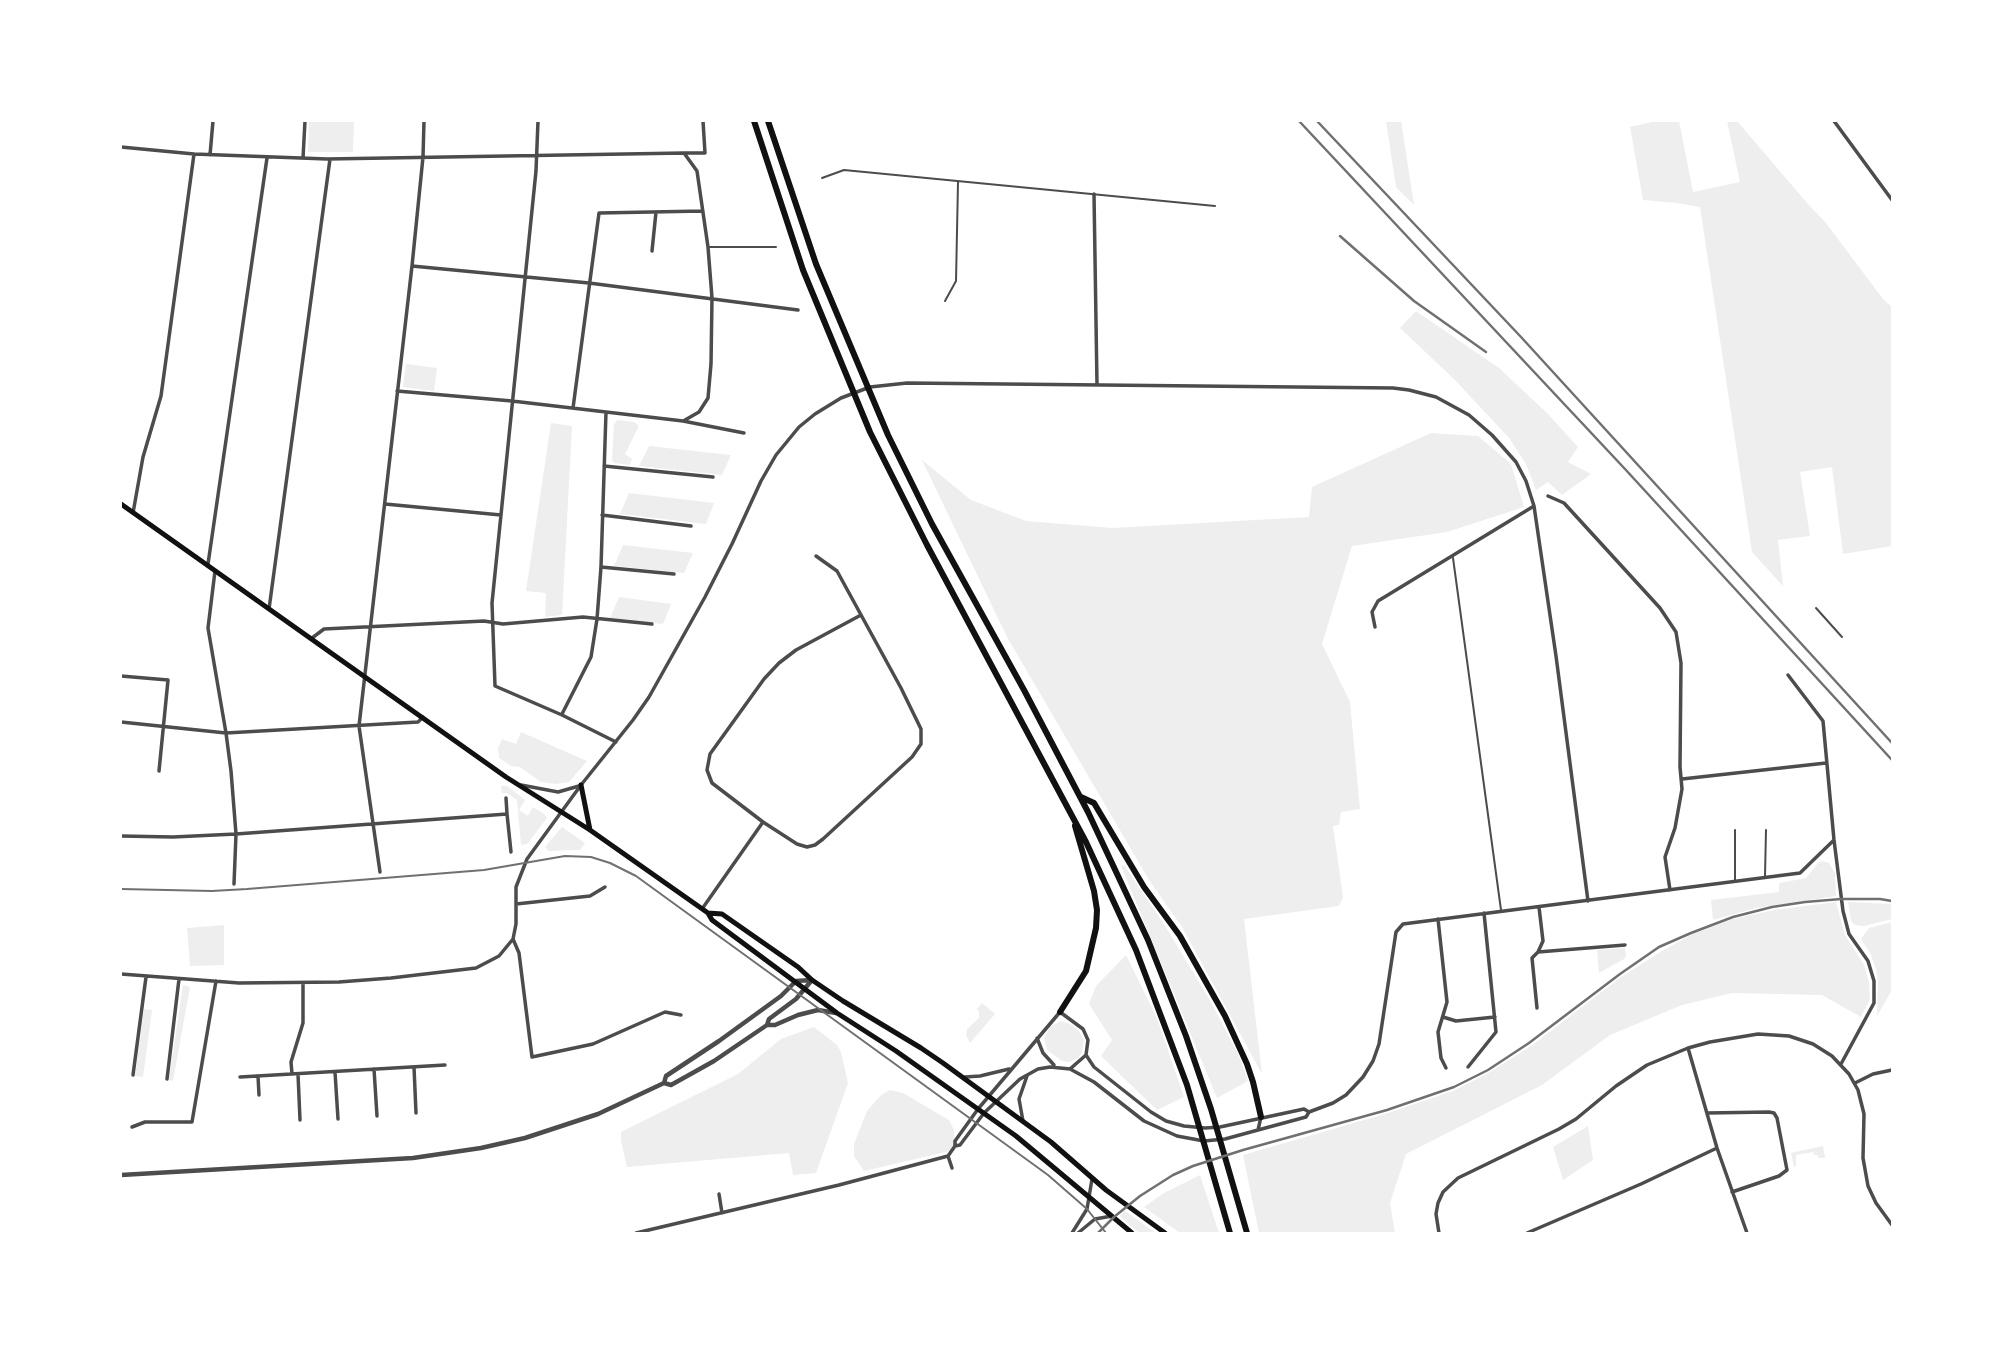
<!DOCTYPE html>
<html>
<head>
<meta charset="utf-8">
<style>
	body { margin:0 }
	#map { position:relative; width:2013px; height:1354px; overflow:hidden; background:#fff; font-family:"Sofia Sans Condensed",sans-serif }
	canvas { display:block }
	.frame { position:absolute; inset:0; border:122px solid #fff; pointer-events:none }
</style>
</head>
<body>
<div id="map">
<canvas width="2013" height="1354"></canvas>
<div class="frame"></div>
</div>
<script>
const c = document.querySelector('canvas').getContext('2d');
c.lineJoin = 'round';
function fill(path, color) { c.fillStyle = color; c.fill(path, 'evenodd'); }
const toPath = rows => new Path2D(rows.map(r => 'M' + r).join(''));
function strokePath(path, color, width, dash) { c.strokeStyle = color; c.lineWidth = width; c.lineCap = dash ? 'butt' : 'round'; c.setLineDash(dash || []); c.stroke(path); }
fill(toPath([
	[309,121,354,121,353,152,308,152],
	[1386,121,1401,121,1414,205,1396,187],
	[1656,121,1679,121,1693,192,1740,182,1727,121,1737,121,1807,203,1826,223,1883,299,1892,307,1892,546,1843,554,1832,467,1800,472,1810,536,1778,540,1783,586,1752,552,1700,207,1677,203,1643,200,1630,127],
	[1416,311,1499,368,1547,413,1578,447,1568,462,1591,474,1562,495,1548,482,1536,490,1526,464,1509,438,1455,380,1400,328],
	[406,364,437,368,434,391,403,387],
	[617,420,634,422,638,425,638,428,625,454,632,459,630,465,614,463,612,460,614,425],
	[551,423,572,426,562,615,545,617,546,593,526,591],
	[1431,433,1478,436,1511,464,1524,507,1447,532,1352,546,1322,644,1350,702,1360,809,1341,812,1339,825,1333,826,1343,897,1339,906,1244,919,1262,1074,1182,927,1149,880,1007,637,922,460,971,500,1026,521,1112,528,1309,517,1312,487],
	[649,446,731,455,722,475,639,466],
	[629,493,714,503,706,524,620,514],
	[623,545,693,553,684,573,614,566],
	[619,597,671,604,663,624,610,618],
	[521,732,587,761,569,782,556,784,541,782,520,767,511,766,499,758,498,748,502,739,516,744],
	[501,786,507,786,525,800,519,810,528,816,533,807,544,814,547,818,527,844,521,845,517,800,507,793,502,793],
	[562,827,585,843,580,850,549,851,545,847],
	[1822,861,1829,863,1835,873,1836,896,1756,908,1713,920,1711,900,1779,892,1779,883,1806,878,1819,862],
	[1124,865,1164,924,1211,1002,1239,1056,1248,1081,1217,1098,1121,866],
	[1836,902,1845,935,1864,965,1869,982,1870,999,1861,1017,1822,995,1732,993,1682,1005,1610,1035,1542,1085,1406,1154,1390,1203,1395,1233,1259,1233,1243,1155,1385,1114,1453,1091,1490,1072,1531,1046,1621,977,1662,951,1693,934,1733,919,1774,910],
	[1848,902,1892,904,1892,919,1864,926,1855,925,1851,921],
	[1892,922,1892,990,1877,1016,1878,983,1876,969,1871,955,1861,939,1869,928],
	[224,925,224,965,190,966,187,928],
	[1625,948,1626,956,1624,959,1599,973,1597,950],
	[1126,955,1157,1018,1184,1097,1157,1110,1101,1056,1112,1040,1089,1004,1096,986],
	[183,985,190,987,173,1081,169,1080],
	[982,1003,995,1014,970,1043,966,1035,967,1029,979,1018,979,1011,977,1009],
	[144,1009,152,1010,143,1077,135,1076],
	[1061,1021,1070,1024,1078,1030,1084,1040,1082,1053,1077,1059,1068,1062,1062,1061,1047,1050,1044,1038,1050,1027],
	[814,1027,837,1045,841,1052,848,1083,816,1173,793,1175,789,1153,627,1167,621,1141,621,1132,738,1074,781,1039],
	[890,1090,903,1093,949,1120,954,1130,954,1146,950,1151,864,1171,854,1156,854,1144,867,1111,881,1095],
	[1588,1126,1593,1160,1563,1180,1553,1147],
	[1823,1146,1825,1158,1818,1158,1818,1155,1814,1155,1813,1152,1796,1155,1796,1166,1794,1167,1791,1153],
	[1200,1175,1219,1233,1180,1233,1144,1207,1164,1193],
	[1125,1211,1156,1233,1139,1233,1120,1216]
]), '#eee');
strokePath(toPath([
	[822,178,844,170,1215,206],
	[710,247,776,247],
	[945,301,956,281,958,182],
	[1453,558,1501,910],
	[1816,608,1842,637],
	[1735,830,1735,880],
	[1765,876,1766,830]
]), '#4c4c4c', 2);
strokePath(toPath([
	[538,121,536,171,492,603,495,686,562,715,616,742],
	[1834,121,1892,200],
	[121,147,194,154,327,159,684,153],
	[210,155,213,121],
	[303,158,305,121],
	[1094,194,1097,385],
	[652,251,656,212],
	[412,266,589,283,798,310],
	[397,391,512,401,683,421,744,433],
	[573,408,599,213,703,211],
	[685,420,699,412,708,398,711,364,712,298,708,247,697,171,684,153,705,153,703,121],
	[604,466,713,477],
	[1548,496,1564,503,1660,608,1676,632,1681,663,1680,767,1682,789,1675,828,1665,857,1670,890],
	[385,504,501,515],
	[133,513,143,457,161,396,194,154],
	[602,515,691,526],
	[208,564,267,158],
	[601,567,674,574],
	[215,571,208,628,226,733,231,771,236,834,234,884],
	[269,609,330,159],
	[1375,627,1372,612,1378,601,1534,506],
	[312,638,324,629,484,621,503,624,583,617,652,624],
	[1788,675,1823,721,1834,840,1843,911,1849,934,1868,961,1874,981,1874,1003,1841,1064],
	[121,676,168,680,159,771],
	[562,714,591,657,597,619,601,567,606,412],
	[121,722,226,733,418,722,423,717],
	[1682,779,1826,763],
	[521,785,558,792,579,786],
	[507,814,511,852],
	[763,822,712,783,707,770,710,754,764,679,779,663,796,650,861,615],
	[121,836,173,837,236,834,507,814,506,798],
	[380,872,359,726,412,266,423,157,424,121],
	[516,904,590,896,605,887],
	[702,909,763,822,797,844,807,847,815,845,823,839,912,757,921,744,921,729,901,688,837,571,816,556],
	[1438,919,1447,1002,1438,1032,1441,1058,1446,1068],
	[513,939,519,953,532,1057,593,1044,665,1012,681,1015],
	[1538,952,1625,945],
	[121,974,239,983,339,982,391,978,476,968,499,956,513,939,516,924,516,887,527,859,581,785,633,720,649,697,705,597,732,544,761,481,776,455,799,427,815,414,841,398,870,387,907,383,1393,388,1409,390,1436,397,1469,415,1492,435,1516,462,1526,481,1534,506,1556,656,1588,901],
	[1537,1008,1532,958,1538,952,1543,941,1539,907],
	[1443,1017,1456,1021,1495,1017],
	[1037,1038,1043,1053,1054,1065],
	[1688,1048,1717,1148,1747,1233],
	[1086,1055,1094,1067,1151,1112,1166,1121,1184,1126,1205,1128,1220,1127,1304,1109,1309,1112],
	[414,1067,416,1113],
	[1468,1067,1496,1032,1484,913],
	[374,1069,377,1116],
	[335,1072,338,1119],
	[292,1074,291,1062,303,1023,303,984],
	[298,1074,300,1120],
	[133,1075,146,977],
	[258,1076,259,1095],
	[240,1077,445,1065],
	[965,1077,980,1076,1009,1069],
	[167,1079,179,979],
	[1855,1083,1873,1074,1892,1070],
	[1707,1113,1769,1112,1774,1113,1777,1118,1787,1170,1779,1176,1732,1192],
	[1023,1121,1019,1099,1027,1076],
	[132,1127,145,1122,192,1122,216,981],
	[1258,1130,1306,1117,1309,1112,1333,1103,1346,1095,1363,1077,1373,1061,1379,1044,1396,932,1403,924,1800,873,1834,840],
	[955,1146,955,1141,978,1109,1060,1012,1083,1029,1088,1040,1086,1055,1070,1069],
	[952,1168,948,1156,955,1146,960,1145,984,1113,1020,1079,1038,1069,1050,1067,1070,1069,1094,1082,1144,1121,1177,1136,1204,1141,1225,1139,1258,1130,1261,1117],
	[719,1194,722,1213],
	[636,1233,839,1185,948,1156],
	[1072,1233,1087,1209,1092,1179],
	[1078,1233,1095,1219,1112,1216],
	[1439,1233,1436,1214,1438,1203,1443,1192,1458,1178,1559,1129,1576,1119,1616,1086,1647,1065,1688,1048,1710,1042,1758,1034,1789,1036,1813,1044,1832,1056,1849,1074,1858,1090,1864,1114,1863,1158,1868,1186,1876,1203,1892,1225],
	[1527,1233,1641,1184,1717,1148]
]), '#4c4c4c', 3.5);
strokePath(toPath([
	[767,1025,775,1025,798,1015,818,1010,836,1013],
	[664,1083,666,1076,719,1041,781,996,796,981,812,980],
	[121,1175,413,1158,481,1148,525,1138,598,1114,664,1083,671,1085,714,1061,767,1025,769,1019,796,999,812,980]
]), '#4c4c4c', 4.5);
strokePath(toPath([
	[121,504,506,777,590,830,708,913,712,920,837,1013,896,1051,1016,1136,1132,1233],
	[581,785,590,830],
	[708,913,722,914,798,967,812,980,843,1001,921,1048,943,1063,1051,1142,1106,1190,1165,1233]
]), '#111', 5);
strokePath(toPath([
	[754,121,803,270,870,432,927,545,1086,842,1136,950,1187,1085,1230,1233],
	[768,121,816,264,888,435,932,524,1024,690,1088,812,1148,940,1186,1036,1211,1109,1247,1233],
	[1081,797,1094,803,1144,887,1180,936,1225,1016,1247,1064,1253,1082,1261,1117],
	[1060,1012,1086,971,1096,928,1097,910,1094,891,1075,826]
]), '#111', 6);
strokePath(toPath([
	[121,889,212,891,247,889,484,870,565,856,591,857,610,863,636,876,1048,1175,1087,1209,1106,1233]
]), '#707070', 2);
strokePath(toPath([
	[1299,121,1625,469,1892,760],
	[1317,121,1521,337,1892,743],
	[1340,236,1414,301,1486,352],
	[1098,1233,1114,1217,1140,1196,1173,1175,1193,1166,1243,1150,1387,1110,1454,1087,1488,1070,1529,1043,1620,974,1659,947,1691,933,1733,917,1772,907,1805,902,1841,899,1880,899,1892,901]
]), '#707070', 2.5);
</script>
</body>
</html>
